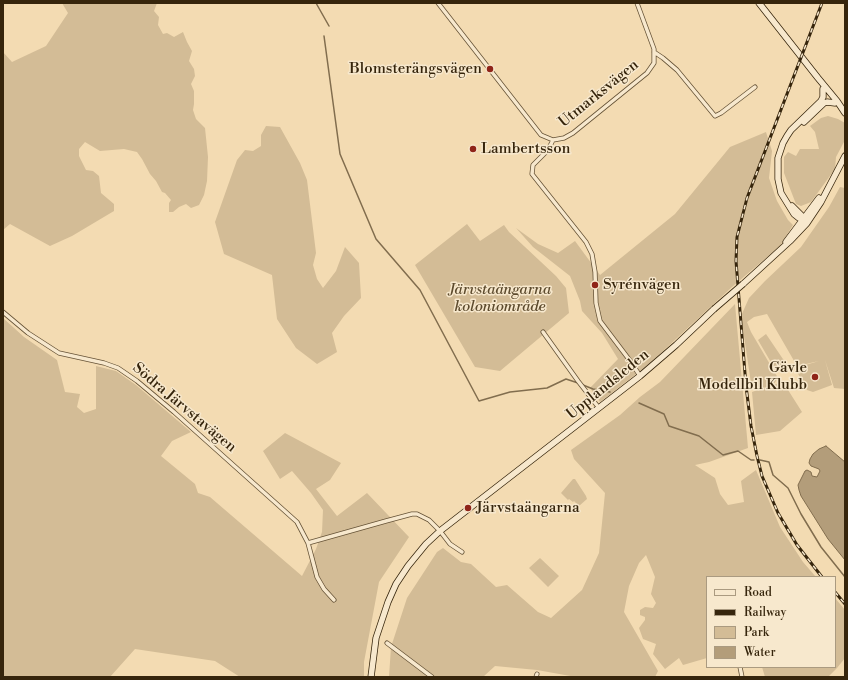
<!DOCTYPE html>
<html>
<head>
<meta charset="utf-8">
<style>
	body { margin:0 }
	#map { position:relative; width:848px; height:680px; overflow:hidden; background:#f3dbb2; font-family:"Libre Bodoni",serif }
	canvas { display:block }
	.frame { position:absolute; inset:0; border:4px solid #36250c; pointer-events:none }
	.legend { position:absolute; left:706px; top:576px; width:130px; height:92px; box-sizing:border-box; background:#f7e8cd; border:1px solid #aa9a80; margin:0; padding:5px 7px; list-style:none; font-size:12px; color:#36250c }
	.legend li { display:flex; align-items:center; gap:8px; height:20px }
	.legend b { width:20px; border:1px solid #aa9a80 }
</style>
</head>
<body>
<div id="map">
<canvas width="848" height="680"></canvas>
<div class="frame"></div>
<ul class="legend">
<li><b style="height:5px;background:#f7e8cd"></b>Road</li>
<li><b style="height:5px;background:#36250c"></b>Railway</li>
<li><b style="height:11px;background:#d3bc96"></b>Park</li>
<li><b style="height:11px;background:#b39d7a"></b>Water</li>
</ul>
</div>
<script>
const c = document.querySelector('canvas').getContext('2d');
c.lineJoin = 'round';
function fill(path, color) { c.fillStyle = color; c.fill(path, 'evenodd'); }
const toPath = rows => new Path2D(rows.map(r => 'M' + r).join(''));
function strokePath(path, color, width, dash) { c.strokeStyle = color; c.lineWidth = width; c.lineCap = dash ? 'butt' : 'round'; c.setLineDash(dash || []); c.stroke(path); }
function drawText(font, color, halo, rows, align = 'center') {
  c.font = font + ' "Libre Bodoni",serif'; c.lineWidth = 3; c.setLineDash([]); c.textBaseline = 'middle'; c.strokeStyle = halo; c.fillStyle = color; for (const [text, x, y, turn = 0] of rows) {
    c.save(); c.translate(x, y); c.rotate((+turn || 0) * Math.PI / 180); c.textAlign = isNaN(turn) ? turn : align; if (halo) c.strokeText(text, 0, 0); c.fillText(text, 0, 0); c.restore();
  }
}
fill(toPath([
	[62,3,157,3,154,11,159,17,158,25,163,34,167,33,174,37,183,32,187,42,192,51,189,61,194,69,195,76,191,84,194,91,194,104,193,110,196,119,205,128,208,157,207,181,204,195,199,205,191,208,186,204,179,207,173,212,169,212,169,203,171,200,165,193,162,192,156,181,150,174,142,159,137,152,124,149,100,151,85,142,79,149,79,156,86,170,93,171,99,176,101,193,114,204,114,211,72,236,50,246,10,224,3,230,3,52,12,62,46,46,68,13],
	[828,116,838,119,845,123,845,140,836,157,835,169,811,202,801,206,796,204,784,173,784,157,788,152,796,156,800,149,819,149,815,132,810,126,821,118],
	[266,126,280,127,300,163,307,180,316,253,313,265,317,279,323,288,336,271,345,247,359,263,361,298,344,316,332,333,337,352,317,364,296,348,277,319,272,275,224,254,215,222,237,160,245,150,253,151,261,146,261,135],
	[766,132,772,151,769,178,777,201,788,220,793,225,780,246,732,287,649,364,600,402,590,388,618,359,602,333,582,311,580,301,570,276,533,247,516,228,538,244,558,253,575,241,600,275,675,214,730,147],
	[840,187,845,188,845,389,834,388,825,360,832,385,813,392,807,390,795,368,819,361,797,366,767,314,754,317,747,322,751,332,778,378,773,385,783,382,802,412,780,431,756,435,752,392,766,387,762,388,751,383,741,316,749,298,765,281,801,247,829,207],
	[467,224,480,241,504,225,509,232,556,276,566,288,569,313,500,371,475,367,415,265],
	[735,304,748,448,709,462,695,465,715,478,720,494,728,505,744,502,741,481,756,470,780,527,803,562,816,577,707,577,707,658,683,665,679,658,665,669,653,654,656,644,643,639,639,628,645,620,645,617,640,615,640,610,645,607,653,608,656,603,651,594,655,577,646,555,639,563,629,586,624,612,658,671,655,677,576,677,537,670,495,666,483,677,389,677,391,647,407,598,437,552,443,548,461,562,471,564,496,587,507,585,538,612,551,618,582,590,599,553,605,493,574,459,571,450,620,415,640,397,660,382],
	[3,318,24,337,57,360,65,392,80,394,77,407,84,413,96,409,96,366,116,371,136,385,191,432,172,441,161,456,195,484,198,493,210,497,302,576,316,549,322,532,323,510,311,493,292,471,280,479,263,451,285,433,341,463,330,480,316,489,337,516,367,493,409,537,379,582,364,662,364,677,240,677,215,661,135,649,110,677,3,677],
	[766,334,787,365,776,371,758,340],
	[573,479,575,479,586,496,587,499,579,506,574,501,573,502,569,499,568,500,561,493],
	[540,558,559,576,548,587,529,568],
	[835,598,845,610,845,658,837,668,828,677,765,677,762,667,835,667]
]), '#d3bc96');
const water = toPath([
	[826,446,845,462,845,560,828,539,801,496,799,490,798,485,805,471,807,470,811,472,812,476,817,477,820,471,819,469,811,466,809,463,810,459,813,454,819,449,826,446]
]);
fill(water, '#b39d7a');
strokePath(water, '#816d4e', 1);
strokePath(toPath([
	[316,3,329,26],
	[324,36,340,154,376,239,420,290,479,401,510,392,547,388,566,379,578,383],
	[583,385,593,389,610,392],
	[639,403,664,414,669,426,699,436,723,455,738,451,751,460,754,460],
	[760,460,769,462,773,475,788,488,801,514,821,547,845,577]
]), '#816d4e', 1.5);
const street = toPath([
	[438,3,541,135,553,140,564,138,573,133,647,73,654,63,654,49,637,3],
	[654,52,663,58,677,70,715,116,721,113,755,87],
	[553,140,548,150,533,165,532,174,586,242,592,254,595,272,596,303,600,321,631,362,640,376],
	[3,312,28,333,59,353,104,363,118,368,137,381,174,412,297,522,308,543,317,577,324,589,334,600],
	[543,332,578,381,599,408],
	[308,543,386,521,412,514,417,514,429,520,440,531,450,544,462,552],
	[387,643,432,677],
	[740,667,742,677],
	[536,677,537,674]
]);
const secondary = toPath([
	[759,3,818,78,837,101,845,113],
	[804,122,824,103,827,102,835,103],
	[792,206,801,215,805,220],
	[804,220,799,218,794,214,781,193,778,179,778,158,783,143,787,136,791,130,821,101,823,97,823,89],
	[786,242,819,198],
	[743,284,790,241,807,223,821,202,845,156],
	[371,677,376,638,388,602,396,584,408,566,426,544,440,531,640,376,676,345,714,309]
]);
strokePath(street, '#655236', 5);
strokePath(secondary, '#36250c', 7);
strokePath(street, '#f7e8cd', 3.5);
strokePath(secondary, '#f7e8cd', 5.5);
const rail = toPath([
	[822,3,747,198,737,237,736,261,746,386,751,426,757,456,762,476,778,513,797,545,822,577],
	[835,592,845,604]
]);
strokePath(rail, '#36250c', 3);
strokePath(rail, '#f7e8cd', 1.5, [4.5]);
const secondaryBridge = toPath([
	[714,309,743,284]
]);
strokePath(secondaryBridge, '#36250c', 7, []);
strokePath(secondaryBridge, '#f7e8cd', 5.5);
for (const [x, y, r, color] of [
	[490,69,4,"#8f2418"],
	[473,149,4,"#8f2418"],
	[595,285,4,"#8f2418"],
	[815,377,4,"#8f2418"],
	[468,508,4,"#8f2418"]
]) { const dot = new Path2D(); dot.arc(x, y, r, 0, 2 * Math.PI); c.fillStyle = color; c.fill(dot); strokePath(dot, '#f7e8cd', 1.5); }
drawText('15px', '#36250c', '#f7e8cd', [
	["Blomsterängsvägen",482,69,"right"],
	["Lambertsson",481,149],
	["Syrénvägen",603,285],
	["Gävle",807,368,"right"],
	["Modellbil Klubb",807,385,"right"],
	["Järvstaängarna",476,508]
], 'left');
drawText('15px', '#36250c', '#f7e8cd', [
	["Utmarksvägen",599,94,-39],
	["Upplandsleden",608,385,-39],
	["Södra Järvstavägen",184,408,40]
]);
drawText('italic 15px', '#5d4b2e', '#f7e8cd', [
	["Järvstaängarna",500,290],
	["koloniområde",500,307]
]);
</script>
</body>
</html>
